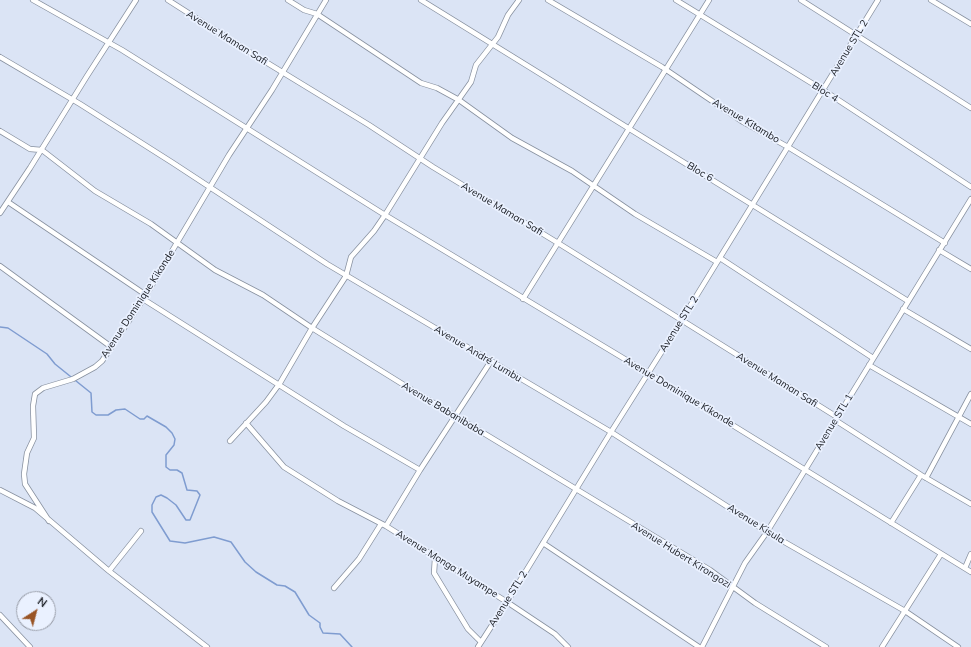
<!DOCTYPE html>
<html>
<head>
<meta charset="utf-8">
<style>
	body { margin:0 }
	#map { position:relative; width:971px; height:647px; overflow:hidden; background:#dbe4f5; font-family:Mulish,sans-serif }
	canvas { display:block }
	.north { position:absolute; left:16px; top:591px; width:40px; height:40px; box-sizing:border-box; background:#eaf1ff; border:1px solid #959aa5; border-radius:50%; rotate:36deg; font-size:11px; font-weight:700; line-height:16px; text-align:center; color:#15181e }
	.north::after { content:''; display:block; margin:auto; width:14px; height:18px; background:#995527; clip-path:polygon(50% 0,100% 100%,50% 72%,0 100%) }
</style>
</head>
<body>
<div id="map">
<canvas width="971" height="647"></canvas>
<div class="north">N</div>
</div>
<script>
const c = document.querySelector('canvas').getContext('2d');
c.lineJoin = 'round';
const toPath = rows => new Path2D(rows.map(r => 'M' + r).join(''));
function strokePath(path, color, width, dash) { c.strokeStyle = color; c.lineWidth = width; c.lineCap = dash ? 'butt' : 'round'; c.setLineDash(dash || []); c.stroke(path); }
function drawText(font, color, halo, rows, align = 'center') {
  c.font = font + ' Mulish,sans-serif'; c.lineWidth = 3.5; c.setLineDash([]); c.textBaseline = 'middle'; c.strokeStyle = halo; c.fillStyle = color; for (const [text, x, y, turn = 0] of rows) {
    c.save(); c.translate(x, y); c.rotate((+turn || 0) * Math.PI / 180); c.textAlign = isNaN(turn) ? turn : align; if (halo) c.strokeText(text, 0, 0); c.fillText(text, 0, 0); c.restore();
  }
}
strokePath(toPath([
	[0,327,8,328,47,354,55,364,91,393,92,412,96,415,108,415,116,410,125,409,140,419,144,419,147,416,166,427,172,433,175,439,174,445,166,455,166,467,170,470,177,470,182,473,187,490,197,491,200,495,190,520,186,520,176,505,167,498,161,495,156,497,152,505,152,512,170,541,185,543,214,537,231,542,245,562,256,572,277,585,285,586,295,592,309,615,320,623,320,627,323,633,340,634,352,647]
]), '#7f9cd0', 1.5);
const minor = toPath([
	[33,0,122,50,385,215,648,373,971,572],
	[168,0,251,53,369,125,433,167,558,243,837,417],
	[288,0,304,10,317,14,421,83,437,88,459,100,512,138,572,171,635,214,717,262],
	[421,0,908,301],
	[548,0,662,67,743,122,788,147,945,243],
	[676,0,823,90,971,187],
	[801,0,971,108],
	[931,0,971,24],
	[0,57,80,104,173,163,327,264,611,432,767,532,905,611,958,647],
	[0,131,30,149,42,150,95,191,151,224,215,270,263,295,312,328,404,385,710,570,755,603,826,647],
	[8,202,146,295],
	[0,213,30,168,87,76,136,0],
	[939,250,971,269],
	[720,258,873,358],
	[0,266,110,346],
	[143,299,344,426,420,470],
	[523,299,709,0],
	[903,309,971,349],
	[491,361,420,470,386,526,507,602,555,634,568,647],
	[869,365,971,424],
	[835,420,921,475,971,504],
	[246,423,284,467,338,501,386,526],
	[230,441,266,402,280,383,312,328,346,276,351,257,374,231,385,215,442,123,471,82,476,65,498,37,508,15,519,0],
	[926,478,971,394],
	[0,490,35,508,109,571,207,647],
	[49,521,25,484,24,474,27,453,34,438,33,406,35,394,43,388,73,379,95,367,102,361,146,295,229,155,272,90,326,0],
	[891,523,921,475],
	[543,543,699,647],
	[435,558,434,573,468,629,481,642],
	[965,568,971,554],
	[109,571,141,531],
	[334,588,359,559,381,524],
	[0,615,30,647],
	[478,647,507,602,611,432,681,321,878,0],
	[702,647,745,563,767,532,971,199],
	[882,647,941,554]
]);
strokePath(minor, '#87909f', 6);
strokePath(minor, '#fff', 4.5);
drawText('10px', '#15181e', '#eaf1ff', [
	["Avenue Maman Safi",227,38,32],
	["Avenue STL 2",849,48,-59],
	["Bloc 4",825,92,32],
	["Avenue Kitambo",746,121,31],
	["Bloc 6",700,172,31],
	["Avenue Maman Safi",502,209,31],
	["Avenue Dominique Kikonde",138,304,-57],
	["Avenue STL 2",679,324,-58],
	["Avenue André Lumbu",478,354,31],
	["Avenue Maman Safi",777,380,32],
	["Avenue Dominique Kikonde",679,392,31],
	["Avenue Babanibaba",443,409,31],
	["Avenue STL 1",834,422,-59],
	["Avenue Kisula",756,524,32],
	["Avenue Hubert Kirongozi",681,555,32],
	["Avenue Monga Muyampe",447,564,32],
	["Avenue STL 2",508,599,-58]
]);
</script>
</body>
</html>
